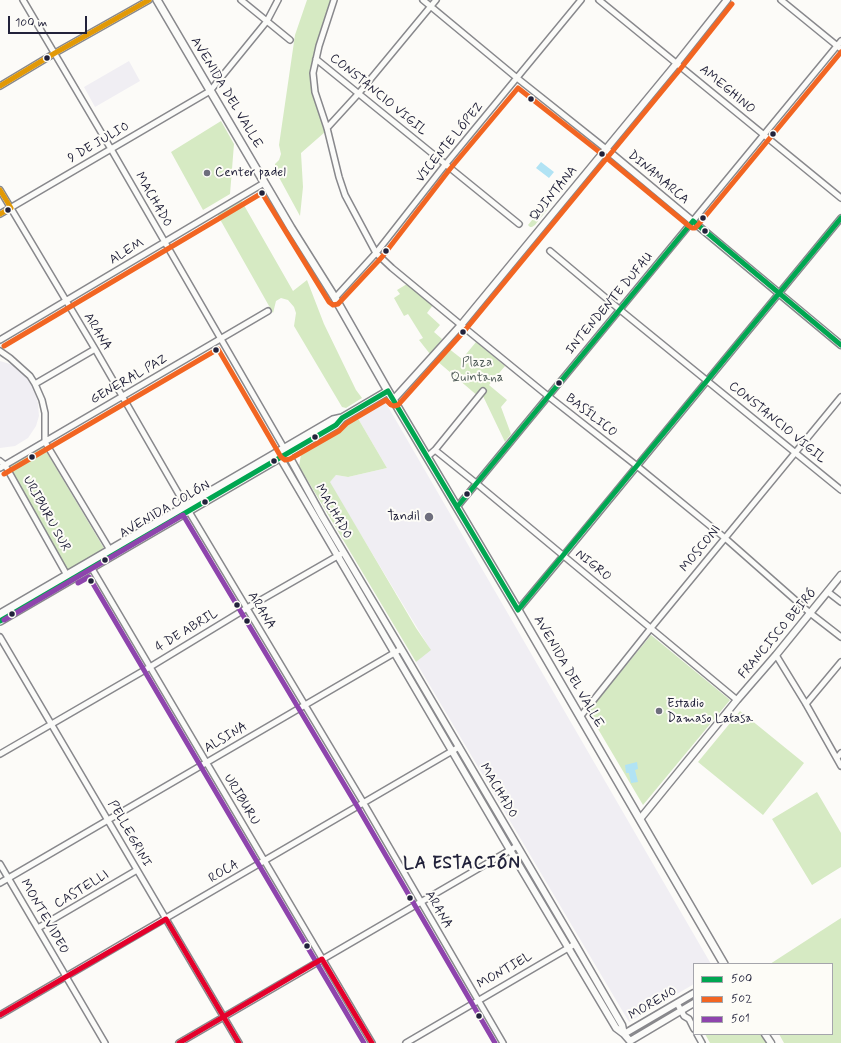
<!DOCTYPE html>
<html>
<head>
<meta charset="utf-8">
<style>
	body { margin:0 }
	#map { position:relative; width:841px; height:1043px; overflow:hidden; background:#fcfbf8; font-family:Mynerve,sans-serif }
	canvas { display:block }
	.legend { position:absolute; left:693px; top:963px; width:140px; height:72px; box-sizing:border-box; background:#fdfcf7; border:1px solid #a5a5ac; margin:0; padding:5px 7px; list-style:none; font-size:12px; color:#22223b }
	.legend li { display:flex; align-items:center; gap:8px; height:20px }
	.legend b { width:20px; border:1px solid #a5a5ac }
	.scale { position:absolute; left:8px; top:16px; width:79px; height:18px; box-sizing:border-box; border:2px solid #22223b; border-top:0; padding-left:5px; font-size:12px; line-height:14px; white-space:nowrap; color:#22223b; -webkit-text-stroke:3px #fdfcf7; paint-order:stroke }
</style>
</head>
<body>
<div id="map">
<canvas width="841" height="1043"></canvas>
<ul class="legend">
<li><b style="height:5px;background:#00a651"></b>500</li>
<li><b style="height:5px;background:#f26522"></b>502</li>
<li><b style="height:5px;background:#8e44ad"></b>501</li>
</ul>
<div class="scale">100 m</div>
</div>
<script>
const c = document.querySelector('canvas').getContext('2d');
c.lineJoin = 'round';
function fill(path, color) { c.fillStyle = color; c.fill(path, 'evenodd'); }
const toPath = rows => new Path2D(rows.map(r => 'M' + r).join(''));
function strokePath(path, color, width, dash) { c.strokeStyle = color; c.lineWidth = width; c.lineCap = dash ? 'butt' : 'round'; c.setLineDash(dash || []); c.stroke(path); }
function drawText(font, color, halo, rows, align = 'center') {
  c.font = font + ' Mynerve,sans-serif'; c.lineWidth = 4; c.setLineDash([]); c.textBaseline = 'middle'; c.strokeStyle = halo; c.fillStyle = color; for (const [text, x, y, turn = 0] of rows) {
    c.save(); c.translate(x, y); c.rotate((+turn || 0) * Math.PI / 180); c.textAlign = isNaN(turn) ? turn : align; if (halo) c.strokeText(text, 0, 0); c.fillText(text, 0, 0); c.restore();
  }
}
fill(toPath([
	[129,61,140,81,95,107,84,87],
	[0,361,13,365,25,374,33,387,38,403,39,416,36,426,28,438,15,446,0,448],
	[383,398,711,964,694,964,694,984,629,1022,416,662,430,649,329,482,336,475,348,477,387,468,356,415]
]), '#f0eef3');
fill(toPath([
	[307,0,332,0,310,72,313,95,322,119,325,132,301,153,303,187,300,216,275,170,275,164,279,160,281,154,279,145,295,35],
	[221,121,234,144,230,194,203,210,171,152],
	[241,200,293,291,307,280,324,324,356,390,362,398,346,408,342,407,294,326,296,313,294,307,288,300,281,298,276,301,273,313,217,214],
	[546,203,550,206,535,225,532,227,530,227,528,225],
	[407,284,433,305,427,313,440,325,434,332,442,339,430,354,419,340,423,338,408,314,404,316,394,298,400,294,397,290],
	[476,342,505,366,489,385,507,400,501,407,511,434,505,442,482,394,479,397,437,361,448,348,462,359],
	[356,415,387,468,348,477,336,475,330,482,416,628,431,650,416,662,299,466,302,449],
	[43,446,105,550,69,572,9,466],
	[287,459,339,550,337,551,285,460],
	[344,556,397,647,396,648,342,557],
	[651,635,730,700,643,805,588,712],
	[401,654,455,744,453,745,399,655],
	[740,711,804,763,763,815,698,762],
	[459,753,513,843,511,844,457,754],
	[817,792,841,833,841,867,812,885,772,819],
	[516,850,570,941,568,942,514,851],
	[841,918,841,1043,784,1043,779,1034,832,1034,832,964,770,964],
	[575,949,620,1027,619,1028,573,950],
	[705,1034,763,1034,768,1043,710,1043]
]), '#d6eac3');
fill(toPath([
	[541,162,554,172,549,178,536,168],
	[637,762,638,769,635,770,638,782,631,783,629,773,626,773,625,765]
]), '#b1e3f4');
const minor = toPath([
	[23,0,111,149,284,448],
	[241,0,290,40],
	[334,0,319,46,313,73,315,92,327,128,339,177,345,195,376,253,392,268,461,325,548,396,637,466,725,538,810,613,841,637],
	[423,0,517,78,606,149],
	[599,0,841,198],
	[781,0,841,49],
	[316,59,519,224],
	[0,86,55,53,149,0],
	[327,128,359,93,436,0],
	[0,190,95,349,188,510,363,802,503,1043],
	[0,214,210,91,267,21,278,0],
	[550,251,619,309,841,490],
	[335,298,376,253,445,165,581,0],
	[0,340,264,183],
	[0,351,10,358,30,376,35,384,42,400,45,413,45,442,110,550],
	[35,384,95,349],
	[435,450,476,483,737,700],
	[427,457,435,450,483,391],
	[0,461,5,465,68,577],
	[0,468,268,311],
	[457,507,841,41],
	[91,567,372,1043],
	[828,592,841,602],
	[518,610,563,556,841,218],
	[0,637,239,1043],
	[776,655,806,704,841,766],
	[806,704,841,662],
	[580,717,651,628,841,397],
	[0,754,150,667,247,608,341,554],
	[837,758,841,753],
	[0,864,105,1043],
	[0,883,401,649],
	[38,928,137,870],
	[677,1003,684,1016,689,1019,694,1029],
	[0,1015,459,747],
	[697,1034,702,1043],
	[179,1043,517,846],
	[406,1043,575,944]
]);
const tertiary = toPath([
	[606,149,841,345],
	[394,399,461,325,677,63,727,0],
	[285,449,322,516,403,652,575,944,622,1025,624,1034],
	[278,454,510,850,616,1028,624,1034,630,1041,694,1003],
	[640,819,737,700,776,655,841,575],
	[624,1034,694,993],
	[765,1034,771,1043]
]);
const secondary = toPath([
	[157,0,291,228,335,298,388,391,518,610,724,964],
	[0,614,333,420,342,418],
	[0,621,336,425,342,418,388,391]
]);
strokePath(minor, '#88888c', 8);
strokePath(tertiary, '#88888c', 9);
strokePath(secondary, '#88888c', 10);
strokePath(minor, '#fbfbf9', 5);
strokePath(tertiary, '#fbfbf9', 6);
strokePath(secondary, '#fbfbf9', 7);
strokePath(toPath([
	[388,391,518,610,841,218],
	[457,507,693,221,841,345],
	[0,621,336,425,342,418,388,391]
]), '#00a651', 5);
strokePath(toPath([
	[4,346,262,193,329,302,333,305,338,304,382,257,450,169,518,88,602,154,689,226,692,228,695,228,698,225,841,52],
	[4,474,218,349,281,457,285,460,290,459,339,431,347,423,386,400,391,405,394,406,398,405,466,329,682,67,732,4]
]), '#f26522', 5);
strokePath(toPath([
	[78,583,89,577,364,1043],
	[4,620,183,515,357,806,495,1043]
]), '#8e44ad', 5);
strokePath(toPath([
	[0,1015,166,919,239,1043],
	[179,1043,322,959,372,1043]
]), '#e4002b', 5);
strokePath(toPath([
	[0,86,55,53,149,0],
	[0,190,11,208,0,214]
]), '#e29906', 5);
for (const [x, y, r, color] of [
	[47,58,3.5,"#22223b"],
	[531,99,3.5,"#22223b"],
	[773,134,3.5,"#22223b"],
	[602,154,3.5,"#22223b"],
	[207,173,4,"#6e6e7d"],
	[262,193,3.5,"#22223b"],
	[8,210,3.5,"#22223b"],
	[703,218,3.5,"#22223b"],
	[705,231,3.5,"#22223b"],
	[386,251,3.5,"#22223b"],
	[463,332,3.5,"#22223b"],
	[216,350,3.5,"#22223b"],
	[559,383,3.5,"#22223b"],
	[315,437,3.5,"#22223b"],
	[32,457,3.5,"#22223b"],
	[274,461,3.5,"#22223b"],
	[467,494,3.5,"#22223b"],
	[205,502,3.5,"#22223b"],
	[429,517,5,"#6e6e7d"],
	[105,560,3.5,"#22223b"],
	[91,581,3.5,"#22223b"],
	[237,605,3.5,"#22223b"],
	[12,614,3.5,"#22223b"],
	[247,621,3.5,"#22223b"],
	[659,711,4,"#6e6e7d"],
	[410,898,3.5,"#22223b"],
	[307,946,3.5,"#22223b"],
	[479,1016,3.5,"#22223b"]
]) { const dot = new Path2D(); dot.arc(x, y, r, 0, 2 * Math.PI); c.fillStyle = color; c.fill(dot); strokePath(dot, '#fdfcf7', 1.5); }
drawText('13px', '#22223b', '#fdfcf7', [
	["AMEGHINO",727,90,40],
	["AVENIDA DEL VALLE",226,93,59],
	["CONSTANCIO VIGIL",378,95,39],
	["9 DE JULIO",99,143,-30],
	["VICENTE LÓPEZ",450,143,-51],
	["DINAMARCA",658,178,40],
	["QUINTANA",554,194,-51],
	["MACHADO",153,200,60],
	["ALEM",127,252,-31],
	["INTENDENTE DUFAU",610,304,-50],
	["ARANA",97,332,59],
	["GENERAL PAZ",129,380,-30],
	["BASÍLICO",591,416,38],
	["CONSTANCIO VIGIL",777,423,39],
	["AVENIDA COLÓN",165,510,-30],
	["MACHADO",333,512,60],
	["URIBURU SUR",46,514,61],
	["MOSCONI",701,549,-51],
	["NIGRO",593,566,39],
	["ARANA",261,611,59],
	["4 DE ABRIL",187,631,-31],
	["FRANCISCO BEIRÓ",778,634,-50],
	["AVENIDA DEL VALLE",568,672,60],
	["ALSINA",226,738,-30],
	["MACHADO",498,791,59],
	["URIBURU",241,800,59],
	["PELLEGRINI",129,834,60],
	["ROCA",224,872,-30],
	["CASTELLI",82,890,-31],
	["ARANA",438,910,60],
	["MONTEVIDEO",44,917,60],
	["MONTIEL",505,971,-30],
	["MORENO",653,1004,-30]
]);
drawText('13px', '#22223b', '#fdfcf7', [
	["Center padel",215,173],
	["Tandil",420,517,"right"],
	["Estadio",667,704],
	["Damaso Latasa",667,719]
], 'left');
drawText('13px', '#4e5a57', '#fdfcf7', [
	["Plaza",477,363],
	["Quintana",477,378]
]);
c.letterSpacing = '1px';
drawText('bold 17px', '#22223b', '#fdfcf7', [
	["LA ESTACIÓN",462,864]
]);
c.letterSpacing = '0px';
</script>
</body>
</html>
